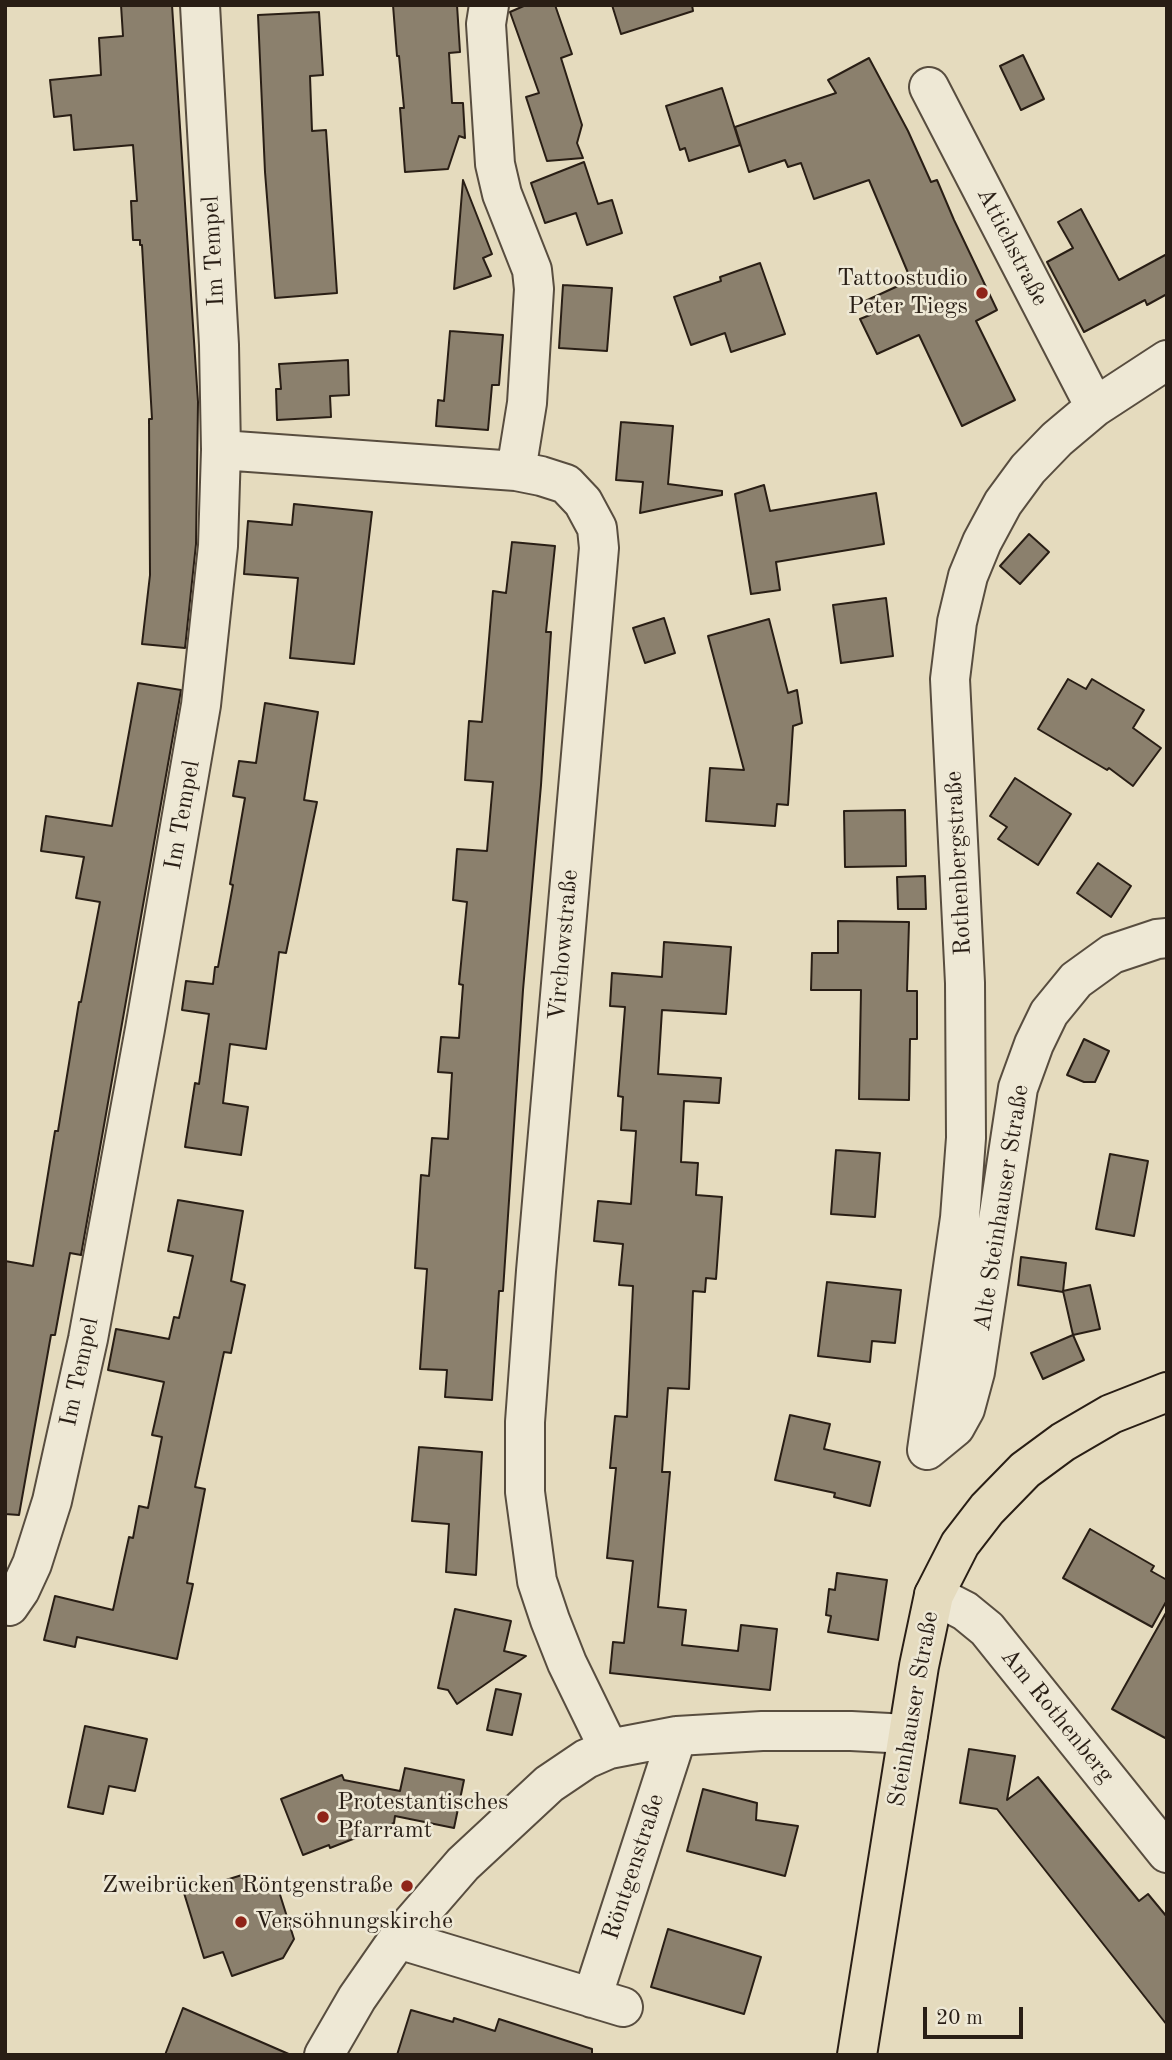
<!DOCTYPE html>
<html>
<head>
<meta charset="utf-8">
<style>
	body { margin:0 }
	#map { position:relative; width:1172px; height:2060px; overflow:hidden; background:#e5dbbe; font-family:"Old Standard TT",serif }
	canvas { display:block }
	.frame { position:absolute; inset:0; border:7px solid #291e15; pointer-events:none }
	.scale { position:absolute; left:923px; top:2007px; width:100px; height:32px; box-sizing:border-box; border:4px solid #291e15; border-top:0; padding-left:9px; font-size:21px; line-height:24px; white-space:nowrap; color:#291e15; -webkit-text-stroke:5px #eee8d5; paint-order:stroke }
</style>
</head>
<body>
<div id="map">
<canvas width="1172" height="2060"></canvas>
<div class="frame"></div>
<div class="scale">20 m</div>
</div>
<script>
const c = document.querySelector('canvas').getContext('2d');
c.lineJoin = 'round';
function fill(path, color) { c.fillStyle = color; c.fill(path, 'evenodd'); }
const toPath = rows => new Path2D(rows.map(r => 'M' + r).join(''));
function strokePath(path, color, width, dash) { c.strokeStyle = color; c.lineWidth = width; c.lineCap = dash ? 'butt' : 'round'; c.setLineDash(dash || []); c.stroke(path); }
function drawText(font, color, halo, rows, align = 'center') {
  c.font = font + ' "Old Standard TT",serif'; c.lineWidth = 5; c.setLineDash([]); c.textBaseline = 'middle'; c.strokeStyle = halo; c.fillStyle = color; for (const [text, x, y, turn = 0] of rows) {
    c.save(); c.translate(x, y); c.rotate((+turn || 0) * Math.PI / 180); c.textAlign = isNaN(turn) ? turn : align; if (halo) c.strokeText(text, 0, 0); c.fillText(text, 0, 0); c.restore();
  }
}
const building = toPath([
	[121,5,172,5,198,402,196,544,185,648,142,644,150,575,149,419,152,419,142,245,140,245,140,240,133,240,131,201,137,201,133,145,74,150,71,115,54,117,50,80,101,75,99,38,123,36,121,5],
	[393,5,457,5,460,52,449,53,452,103,463,103,465,138,459,136,448,169,405,172,400,108,404,108,399,56,397,56,393,5],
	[526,5,555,5,572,54,561,58,582,125,577,143,583,158,547,161,526,97,539,93,510,12,526,5],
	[612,5,692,5,693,11,621,34,612,5],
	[319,12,323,75,310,76,312,131,326,130,337,293,275,298,265,172,258,15,319,12],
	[1023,55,1044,99,1021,110,1000,66,1023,55],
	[869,58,908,131,931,182,937,180,954,220,997,310,976,321,1015,400,962,426,919,335,877,354,860,319,870,315,863,302,911,280,869,180,814,199,801,163,788,167,785,160,749,172,735,127,836,93,828,80,869,58],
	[722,88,740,145,689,161,685,148,680,150,666,106,722,88],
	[584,162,598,204,612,200,622,233,587,245,576,213,545,223,531,183,584,162],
	[463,180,492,254,483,258,491,276,454,289,463,180],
	[1081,209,1119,280,1167,254,1167,294,1147,305,1145,300,1084,332,1047,262,1073,248,1058,222,1081,209],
	[760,263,785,334,731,352,725,333,691,345,674,297,721,281,720,277,760,263],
	[563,285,612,288,607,351,559,348,563,285],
	[450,331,503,335,499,385,492,385,488,430,436,426,438,400,444,401,450,331],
	[348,360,349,395,330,396,331,417,277,420,276,389,281,389,279,364,348,360],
	[621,422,673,426,668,484,722,491,722,495,640,513,643,482,616,480,621,422],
	[764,485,770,511,876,493,884,544,776,562,780,590,751,594,735,494,764,485],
	[294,504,372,512,354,664,290,658,298,578,244,574,248,521,292,525,294,504],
	[1029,534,1049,552,1020,584,1000,566,1029,534],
	[512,542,555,546,546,632,551,632,541,785,523,990,503,1291,499,1291,492,1400,445,1397,447,1370,420,1369,427,1269,415,1268,421,1175,429,1176,432,1138,448,1139,452,1073,438,1072,441,1037,459,1038,463,985,459,984,467,902,453,900,457,849,487,851,493,782,465,780,469,721,482,722,493,591,506,593,512,542],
	[886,598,893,656,841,663,833,605,886,598],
	[664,618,675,653,645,663,633,628,664,618],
	[769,619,788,693,797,690,802,723,793,726,788,805,777,804,775,826,706,821,710,768,744,770,708,636,769,619],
	[1068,679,1086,689,1092,679,1144,710,1133,728,1161,748,1133,786,1109,768,1107,770,1038,729,1068,679],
	[138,683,181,690,179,702,81,1255,70,1253,55,1335,51,1335,19,1515,5,1514,5,1261,33,1266,55,1131,58,1131,79,1002,81,1002,100,902,76,898,84,857,41,851,46,816,112,826,138,683],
	[265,703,318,712,304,800,317,802,286,953,279,952,266,1049,230,1044,223,1103,248,1107,241,1155,185,1147,195,1083,199,1084,209,1014,182,1010,186,981,213,984,215,967,218,967,233,885,230,884,245,798,233,796,239,761,256,763,265,703],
	[1015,778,1071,814,1038,865,998,839,1007,827,990,816,1015,778],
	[905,810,906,866,845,867,844,811,905,810],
	[1098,863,1131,886,1111,917,1077,893,1098,863],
	[925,876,926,909,898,909,897,877,925,876],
	[838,921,909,922,907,991,917,991,917,1039,910,1039,909,1100,859,1099,861,990,811,990,812,953,838,953,838,921],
	[664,942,731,947,726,1014,662,1010,658,1074,721,1078,719,1103,684,1101,681,1162,698,1163,696,1195,722,1197,716,1279,706,1278,705,1292,693,1291,689,1389,668,1388,662,1472,670,1472,658,1607,686,1610,682,1645,738,1651,741,1625,777,1629,770,1690,610,1673,613,1642,624,1643,633,1561,607,1558,616,1468,610,1468,615,1416,627,1417,633,1286,619,1285,623,1244,594,1241,598,1201,631,1204,636,1131,621,1130,623,1097,618,1096,625,1007,610,1006,612,973,662,977,664,942],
	[1084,1039,1109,1051,1095,1082,1084,1082,1067,1075,1084,1039],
	[836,1150,880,1153,875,1217,831,1214,836,1150],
	[1110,1154,1148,1161,1134,1236,1096,1229,1110,1154],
	[178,1200,243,1211,231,1281,245,1285,231,1353,224,1352,195,1487,205,1489,187,1583,193,1584,177,1659,77,1637,75,1647,44,1640,55,1596,113,1610,129,1537,133,1538,139,1506,148,1508,162,1437,152,1435,164,1382,108,1370,116,1329,169,1339,174,1317,179,1318,193,1256,168,1251,178,1200],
	[1021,1257,1066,1263,1063,1292,1018,1285,1021,1257],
	[827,1282,901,1290,895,1343,872,1341,870,1362,818,1356,827,1282],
	[1090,1285,1100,1329,1073,1335,1063,1291,1090,1285],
	[1073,1335,1084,1360,1043,1379,1031,1353,1073,1335],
	[790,1415,830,1424,824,1449,880,1462,870,1506,834,1497,835,1493,775,1480,790,1415],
	[419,1447,482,1452,476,1575,446,1572,449,1524,412,1521,419,1447],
	[1090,1529,1154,1566,1151,1571,1167,1580,1167,1600,1152,1627,1063,1578,1090,1529],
	[837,1573,887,1580,878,1640,828,1632,831,1616,826,1615,829,1589,835,1590,837,1573],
	[455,1609,511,1621,504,1651,526,1656,457,1704,448,1690,438,1688,455,1609],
	[1167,1611,1167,1739,1112,1709,1167,1611],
	[496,1689,521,1694,512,1735,487,1730,496,1689],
	[85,1726,147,1739,135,1791,109,1786,103,1814,68,1807,85,1726],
	[969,1749,1015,1756,1007,1800,1038,1777,1139,1901,1148,1894,1167,1917,1167,2025,997,1809,960,1803,969,1749],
	[405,1768,464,1780,454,1828,395,1816,394,1823,330,1848,329,1845,303,1855,281,1799,342,1775,344,1780,400,1791,405,1768],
	[703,1789,757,1803,756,1820,798,1826,785,1876,687,1851,703,1789],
	[242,1875,247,1890,276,1882,294,1939,283,1958,232,1976,223,1952,204,1958,184,1893,242,1875],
	[668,1929,761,1957,744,2014,651,1987,668,1929],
	[183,2008,291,2055,165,2055,183,2008],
	[411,2010,453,2022,454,2018,495,2031,499,2019,592,2049,592,2055,397,2055,411,2010]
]);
fill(building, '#8b806d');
strokePath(building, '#291e15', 2);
const minor = toPath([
	[489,5,486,24,495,164,502,194,532,270,534,289,527,403,516,471],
	[929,87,1095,407],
	[221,450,516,471,541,476,566,484,583,502,597,528,599,548,536,1271,525,1422,525,1492,537,1581,550,1620,567,1663,609,1749],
	[927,1450,960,1218,966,1138,965,983,950,679,957,622,968,576,982,542,1003,503,1028,469,1057,439,1095,407,1167,360],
	[927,1450,955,1427,965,1409,975,1372,1018,1088,1034,1044,1049,1013,1076,980,1112,954,1157,939,1167,938],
	[934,1595,965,1611,987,1629,1167,1853],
	[9,1606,20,1590,32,1564,52,1501,88,1339,145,1029,201,705,218,546,221,450,219,345,200,5],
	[398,1939,623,2007],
	[592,1998,677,1736],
	[324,2055,357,1998,398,1939,463,1864,549,1784,586,1759,609,1749,677,1736,762,1731,851,1731,908,1734]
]);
const major = toPath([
	[857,2055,919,1666,934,1595,960,1544,987,1509,1025,1470,1063,1442,1111,1414,1167,1392]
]);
strokePath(minor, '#584d3f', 42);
strokePath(major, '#291e15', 42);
strokePath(minor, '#eee8d5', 38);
strokePath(major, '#e5dbbe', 38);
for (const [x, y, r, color] of [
	[982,293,7,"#8f2418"],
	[323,1817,7,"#8f2418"],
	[407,1886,7,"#8f2418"],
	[241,1922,7,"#8f2418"]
]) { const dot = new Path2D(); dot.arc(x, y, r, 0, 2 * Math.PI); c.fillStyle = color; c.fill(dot); strokePath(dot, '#eee8d5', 2.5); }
drawText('24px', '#291e15', '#eee8d5', [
	["Attichstraße",1012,247,63],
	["Im Tempel",214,251,-93],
	["Im Tempel",183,815,-80],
	["Rothenbergstraße",959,863,-93],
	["Virchowstraße",564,945,-85],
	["Alte Steinhauser Straße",1002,1208,-81],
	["Im Tempel",80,1372,-78],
	["Steinhauser Straße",914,1709,-80],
	["Am Rothenberg",1057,1716,51],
	["Röntgenstraße",634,1867,-72]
]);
drawText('24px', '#291e15', '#eee8d5', [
	["Tattoostudio",968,279],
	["Peter Tiegs",968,307],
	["Protestantisches",337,1803,"left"],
	["Pfarramt",337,1831,"left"],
	["Zweibrücken Röntgenstraße",393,1886],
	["Versöhnungskirche",255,1922,"left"]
], 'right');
</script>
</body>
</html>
